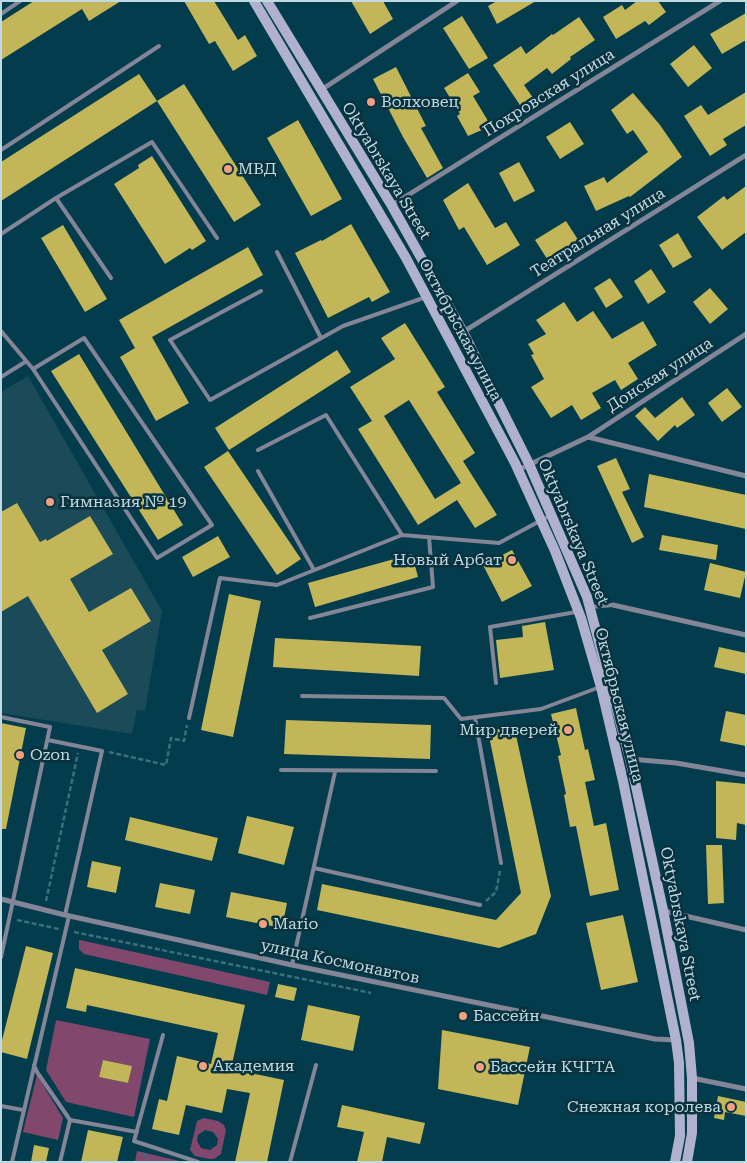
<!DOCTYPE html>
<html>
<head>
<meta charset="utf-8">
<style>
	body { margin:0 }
	#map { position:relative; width:747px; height:1163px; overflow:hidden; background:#033d4d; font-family:"Roboto Serif",serif }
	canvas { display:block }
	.frame { position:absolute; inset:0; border:2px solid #c0dae4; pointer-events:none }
</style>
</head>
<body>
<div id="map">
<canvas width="747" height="1163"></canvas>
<div class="frame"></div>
</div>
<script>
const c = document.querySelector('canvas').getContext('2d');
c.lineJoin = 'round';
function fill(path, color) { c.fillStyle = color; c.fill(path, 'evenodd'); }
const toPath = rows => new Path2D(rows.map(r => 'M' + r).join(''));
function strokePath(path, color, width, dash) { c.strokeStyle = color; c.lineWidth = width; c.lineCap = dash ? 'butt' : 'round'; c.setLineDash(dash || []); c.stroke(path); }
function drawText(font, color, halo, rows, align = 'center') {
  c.font = font + ' "Roboto Serif",serif'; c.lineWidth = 5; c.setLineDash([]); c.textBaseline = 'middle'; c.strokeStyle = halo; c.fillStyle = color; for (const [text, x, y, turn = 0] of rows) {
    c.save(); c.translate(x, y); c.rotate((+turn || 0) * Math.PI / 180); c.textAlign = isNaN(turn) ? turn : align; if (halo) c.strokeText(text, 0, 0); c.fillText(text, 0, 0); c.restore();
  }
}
fill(toPath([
	[28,376,162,611,145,711,137,710,132,734,1,713,1,392]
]), '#1b4a59');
fill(toPath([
	[79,940,80,940,270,982,267,995,84,954,79,949],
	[56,1020,150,1039,134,1117,66,1102,46,1070],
	[103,1060,131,1066,128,1083,99,1077],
	[37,1075,63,1118,58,1140,23,1132],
	[204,1118,218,1121,224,1125,226,1130,221,1154,214,1159,209,1159,195,1156,190,1150,197,1121],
	[205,1130,213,1132,218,1139,217,1145,210,1150,201,1148,197,1141,198,1135],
	[137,1151,184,1162,135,1162]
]), '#81476c');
fill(toPath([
	[34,1,121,1,89,21,82,9,1,60,1,22],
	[184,1,214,1,238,40,245,35,257,56,233,71,215,41,209,44],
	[351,1,383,1,393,19,370,34],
	[497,1,536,1,497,24,488,6],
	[637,1,658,1,666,12,649,25,645,21,616,39,603,17,622,5,625,10],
	[746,13,746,40,722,54,710,34],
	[462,16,488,58,469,69,443,28],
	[579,17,595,40,570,57,571,59,552,74,547,68,524,85,538,105,526,114,493,65,521,46,526,54,552,34,553,35],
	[694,45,712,68,688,87,670,64],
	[396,67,426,126,421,128,443,168,427,178,403,137,373,79],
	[468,73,480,92,473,96,491,126,468,136,457,116,460,114,444,88],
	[139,74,157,101,1,201,1,162],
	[184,84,261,205,234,222,157,101],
	[746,92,746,125,723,139,727,145,710,156,684,116,701,105,708,115],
	[633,93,660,125,682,157,630,197,629,196,596,211,584,186,604,177,607,183,648,152,633,130,627,134,611,110],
	[298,120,342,199,311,216,267,138],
	[570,122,584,144,560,159,546,137],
	[152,156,206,241,192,250,190,248,165,264,114,184,139,168,138,165],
	[519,162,535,191,514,202,499,173],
	[468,183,495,228,506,222,520,245,487,265,464,227,459,230,443,200],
	[746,186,746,232,722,250,697,217,724,196,727,200],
	[566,221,582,246,551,265,535,240],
	[351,224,390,292,372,302,369,297,328,318,295,253,321,240,322,241],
	[63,225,107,299,85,312,41,238],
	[678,233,692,257,673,268,659,245],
	[248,247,263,275,152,337,189,403,156,421,120,357,135,348,119,320],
	[651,269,666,292,648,304,634,281],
	[610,278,623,297,606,308,594,288],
	[710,288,728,309,710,324,693,302],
	[564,302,577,322,593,311,612,339,643,321,657,345,628,363,638,379,621,390,615,380,592,393,601,408,581,420,572,405,551,418,531,387,544,379,531,355,534,354,528,344,546,334,536,320],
	[405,323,445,387,437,392,475,453,463,461,497,515,475,528,457,500,418,525,358,429,372,421,350,387,395,359,381,338],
	[409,400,461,483,435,499,384,416],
	[337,350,351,372,229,450,215,428],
	[79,354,183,525,158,540,51,371],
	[727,388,742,407,722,422,708,403],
	[682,397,695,415,677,428,675,425,658,441,635,416,645,407,655,418],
	[228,451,301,559,277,575,204,467],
	[616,458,630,489,622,492,644,537,632,543,597,466],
	[649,474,746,495,746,529,644,507],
	[17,503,40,542,46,539,47,541,90,516,113,554,70,579,89,612,131,588,151,621,102,650,128,694,97,713,28,596,1,612,1,512],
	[662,535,718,545,716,560,659,550],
	[218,536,230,557,193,577,182,557],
	[512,550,532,586,502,602,483,565],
	[412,554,418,577,315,607,308,583],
	[710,563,746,572,740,598,704,590],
	[229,594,261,601,233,737,201,730],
	[545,622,554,670,500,678,496,640,523,637,522,626],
	[275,638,421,646,419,676,273,667],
	[719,647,746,653,746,674,714,667],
	[576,708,585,750,588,749,595,780,585,782,594,826,606,823,619,890,590,896,576,826,570,827,564,795,566,794,558,756,561,755,551,714],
	[726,711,746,715,746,746,720,741],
	[286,720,431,725,430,759,284,754],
	[1,723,26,728,6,829,1,829],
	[514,726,551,896,536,934,499,948,317,910,322,884,496,920,521,893,488,731],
	[716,781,746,784,746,825,737,823,736,840,716,838],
	[247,816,294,827,284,865,238,853],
	[130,817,218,838,212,861,125,840],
	[706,845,722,845,724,903,708,904],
	[92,861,121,867,116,893,87,887],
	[160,883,195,890,190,914,155,907],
	[231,892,287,903,282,928,226,917],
	[623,915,638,982,601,990,586,923],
	[26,946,53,953,27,1059,1,1052,1,1044],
	[75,968,245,1005,231,1069,284,1080,267,1162,235,1162,250,1093,227,1089,222,1113,186,1105,179,1135,152,1129,159,1099,167,1101,177,1056,211,1064,218,1033,87,1005,86,1012,66,1008],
	[278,984,297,988,294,1001,275,997],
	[308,1005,360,1016,353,1051,301,1040],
	[442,1030,530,1047,518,1105,438,1089],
	[103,1060,132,1066,128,1083,99,1077],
	[718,1096,746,1102,746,1116,725,1112,724,1120,714,1118],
	[342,1105,425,1123,420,1144,387,1137,382,1162,357,1162,364,1132,337,1127],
	[88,1130,123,1137,117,1162,81,1162],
	[34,1145,49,1148,46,1162,31,1162]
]), '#c2b658');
strokePath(toPath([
	[109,752,166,765,171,738,184,741,187,725],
	[46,901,78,753],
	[486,901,496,892,500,871],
	[17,920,59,929],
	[74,932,371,993],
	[143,1153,150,1162]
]), '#3e6e7c', 2.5, [5, 2.5]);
strokePath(toPath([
	[1,14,20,1],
	[1,150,159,46],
	[56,198,111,278],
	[1,234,56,198,152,142,217,238],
	[277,252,321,338],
	[261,291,170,340,210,400,343,326,426,297],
	[1,331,33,369,157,558,212,525,84,338,33,369],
	[1,377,25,362],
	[258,450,326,415,402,535],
	[258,471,314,570],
	[590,607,613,605],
	[310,618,433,587,429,537],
	[496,683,490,627,576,612],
	[302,696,444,698,461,719,541,709,600,687],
	[1,717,50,727,1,957],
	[189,718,220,578,277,585,402,535,499,543,551,515],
	[475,718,501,863],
	[48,740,102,751,65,915],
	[281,770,436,771],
	[314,868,480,905],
	[292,965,335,772],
	[163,1035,134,1141,198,1162],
	[34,1065,37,1072,70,1120],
	[1,1106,23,1110],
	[12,1162,69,916],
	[60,1162,70,1120,137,1132],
	[290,1162,316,1065]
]), '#848597', 4);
strokePath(toPath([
	[321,90,457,1],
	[392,205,720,1],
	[463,332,746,155],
	[588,437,746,476],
	[518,470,588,437,746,334],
	[613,605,746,635],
	[630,759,676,763,746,775],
	[1,899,65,915,292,965,655,1039,676,1040],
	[664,911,746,930],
	[692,1078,746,1089]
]), '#848597', 5);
strokePath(toPath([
	[254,1,406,258,515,463,555,551,581,618,601,687,623,781,676,1040,679,1063,680,1136,675,1162],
	[267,1,392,206,463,332,529,464,587,597,630,759,663,910,689,1043,692,1078,692,1133,687,1162]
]), '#afb1ce', 10);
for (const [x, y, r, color] of [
	[371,102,5,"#f2a080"],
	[228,169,5,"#f2a080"],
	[50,502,5,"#f2a080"],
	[512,560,5,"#f2a080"],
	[568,730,5,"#f2a080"],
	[20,755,5,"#f2a080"],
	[263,924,5,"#f2a080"],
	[463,1016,5,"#f2a080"],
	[203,1066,5,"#f2a080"],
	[480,1067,5,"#f2a080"],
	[731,1107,5,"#f2a080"]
]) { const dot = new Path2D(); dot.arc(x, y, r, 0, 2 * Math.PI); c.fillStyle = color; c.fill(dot); strokePath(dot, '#09323e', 2); }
drawText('16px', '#c0dae4', '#09323e', [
	["Покровская улица",549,93,-32],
	["Oktyabrskaya Street",386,171,59],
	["Театральная улица",598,233,-32],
	["Октябрьская улица",460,330,62],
	["Донская улица",660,375,-33],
	["Oktyabrskaya Street",573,532,67],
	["Октябрьская улица",619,705,76],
	["Oktyabrskaya Street",680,924,79],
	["улица Космонавтов",340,962,12]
]);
drawText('16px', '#c0dae4', '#09323e', [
	["Волховец",381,102],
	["МВД",238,169],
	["Гимназия № 19",60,502],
	["Новый Арбат",502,560,"right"],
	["Мир дверей",558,730,"right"],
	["Ozon",30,755],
	["Mario",273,924],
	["Бассейн",473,1016],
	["Академия",213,1066],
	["Бассейн КЧГТА",490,1067],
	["Снежная королева",721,1107,"right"]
], 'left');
</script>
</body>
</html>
